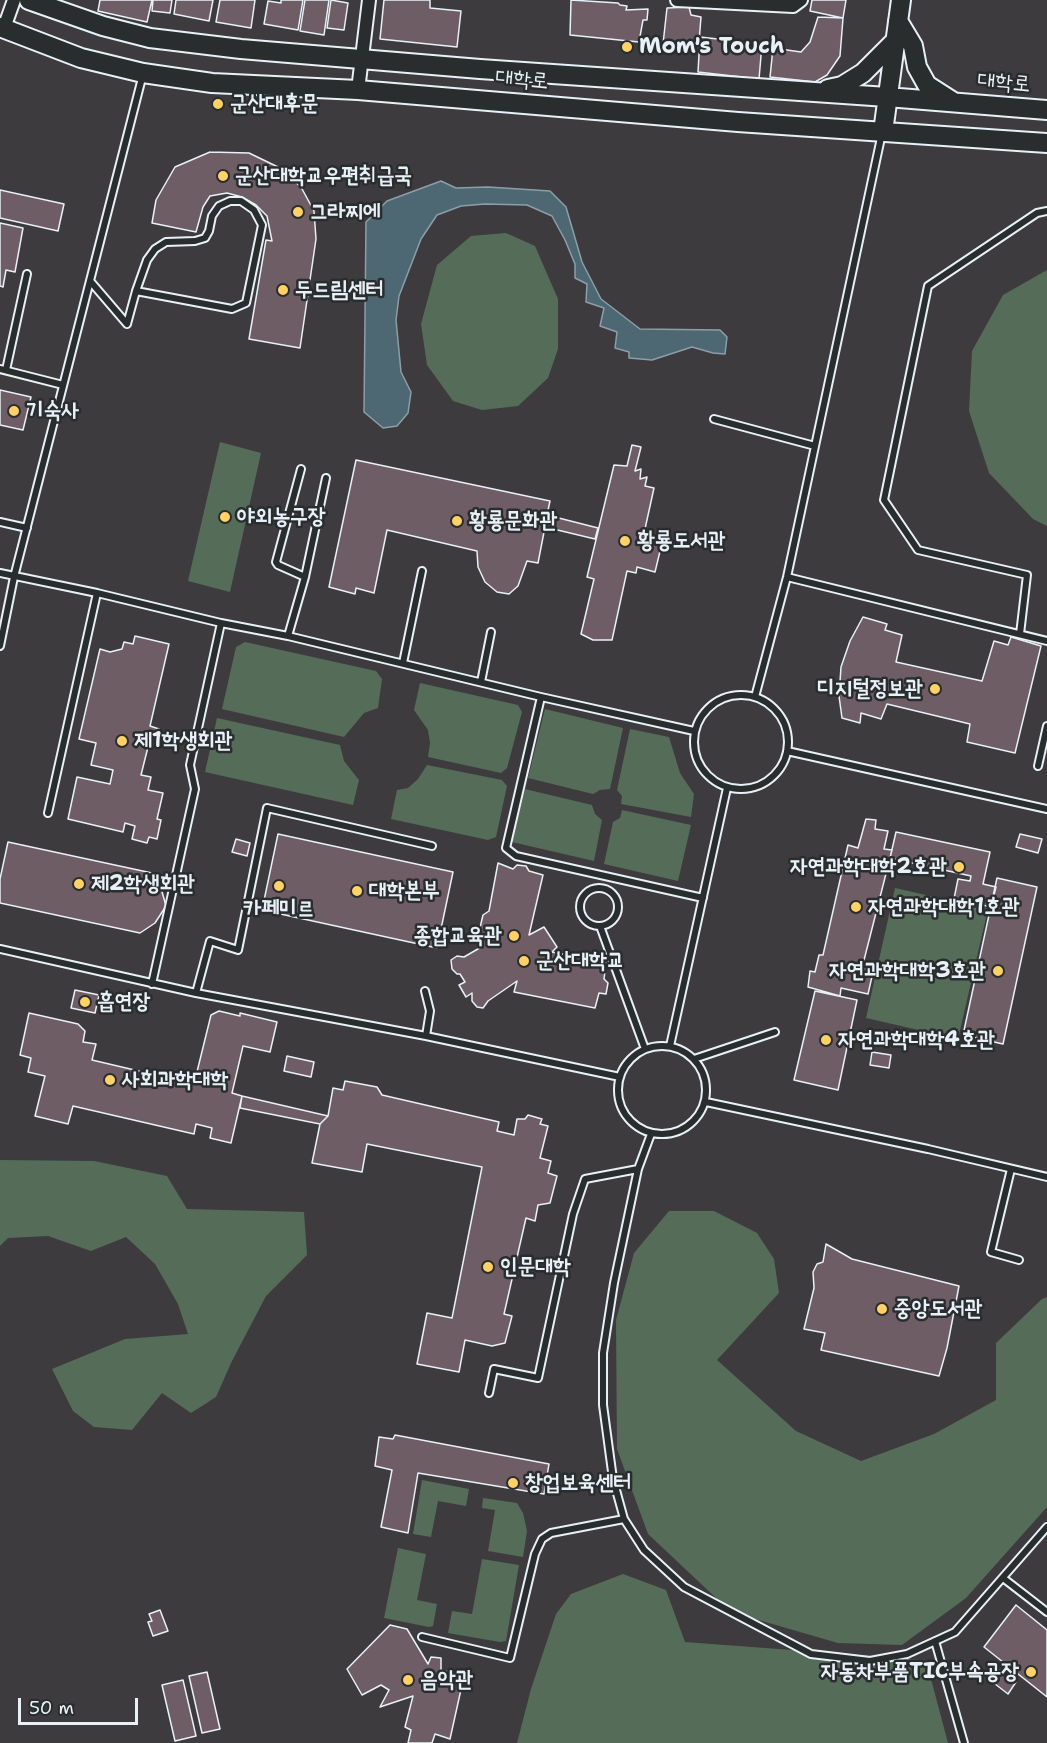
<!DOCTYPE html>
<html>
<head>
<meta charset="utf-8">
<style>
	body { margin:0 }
	#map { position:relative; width:1047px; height:1743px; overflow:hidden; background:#3e3b3e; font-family:"Shantell Sans",sans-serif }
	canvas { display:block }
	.scale { position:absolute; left:18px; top:1698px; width:120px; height:27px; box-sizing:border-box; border:3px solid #e8f1f8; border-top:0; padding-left:8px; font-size:18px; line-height:21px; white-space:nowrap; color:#e8f1f8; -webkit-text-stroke:4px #2a2d2e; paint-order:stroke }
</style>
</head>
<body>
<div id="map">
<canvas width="1047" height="1743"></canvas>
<div class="scale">50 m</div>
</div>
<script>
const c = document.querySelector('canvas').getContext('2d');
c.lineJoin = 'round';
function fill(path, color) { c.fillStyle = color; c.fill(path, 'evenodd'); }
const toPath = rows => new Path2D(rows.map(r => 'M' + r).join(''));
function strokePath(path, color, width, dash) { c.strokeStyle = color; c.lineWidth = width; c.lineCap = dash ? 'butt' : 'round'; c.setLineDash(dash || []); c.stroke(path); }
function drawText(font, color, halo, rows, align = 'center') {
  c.font = font + ' "Shantell Sans","Poor Story",sans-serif'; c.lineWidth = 5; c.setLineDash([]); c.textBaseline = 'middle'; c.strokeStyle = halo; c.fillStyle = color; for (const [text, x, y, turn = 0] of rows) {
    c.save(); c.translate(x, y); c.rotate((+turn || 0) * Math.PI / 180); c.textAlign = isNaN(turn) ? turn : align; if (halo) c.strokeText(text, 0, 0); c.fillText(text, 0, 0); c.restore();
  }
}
fill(toPath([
	[506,233,535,246,558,299,558,349,548,378,518,406,482,410,453,401,427,365,421,324,437,265,471,236],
	[1047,270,1047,526,1033,519,989,473,969,411,972,351,1003,295],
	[220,442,261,453,230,592,188,581],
	[245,642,376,671,382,679,378,708,364,713,344,737,222,709,236,647],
	[420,683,518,705,522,712,507,768,501,773,428,757,430,743,428,730,414,710],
	[545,709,623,728,610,789,600,790,593,794,528,778],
	[217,718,340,745,344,761,359,780,353,805,205,772],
	[630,729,669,737,680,773,694,794,691,817,621,804,622,796,617,790],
	[427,765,502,780,507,786,496,837,488,840,391,819,397,790,408,788,418,779],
	[525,789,592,805,595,814,602,820,594,861,512,842],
	[622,810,691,825,678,881,604,864,613,822,620,818],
	[895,888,988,909,958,1039,866,1018],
	[0,1160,94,1161,167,1176,187,1209,304,1212,307,1255,266,1296,232,1361,216,1397,191,1413,162,1393,132,1430,94,1427,73,1411,52,1369,125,1339,188,1334,178,1304,155,1264,126,1237,91,1251,48,1236,8,1238,0,1246],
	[669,1211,714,1211,757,1233,774,1259,779,1293,717,1360,796,1431,861,1461,934,1434,996,1400,996,1343,1042,1299,1047,1297,1047,1507,966,1598,902,1645,838,1643,731,1612,648,1534,617,1449,616,1320,634,1253],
	[422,1480,469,1489,466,1506,438,1501,431,1537,413,1534],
	[483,1498,517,1503,523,1513,527,1531,523,1557,488,1551,495,1510,482,1508],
	[398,1548,426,1554,417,1600,437,1604,433,1626,429,1627,384,1618],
	[482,1559,519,1565,506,1641,500,1642,448,1633,452,1611,472,1614],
	[623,1574,666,1590,685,1642,926,1660,948,1743,517,1743,531,1689,556,1614,571,1594]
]), '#556c59');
const water = toPath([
	[441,181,456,188,488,187,550,191,566,207,582,262,601,299,640,329,720,330,727,337,725,354,713,353,692,347,652,360,629,358,629,352,615,348,617,332,600,326,604,308,586,302,587,284,575,278,575,264,565,240,552,216,527,205,485,204,461,206,437,215,421,239,399,296,396,320,401,372,411,392,408,413,397,426,383,428,364,412,366,222,387,201,441,181]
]);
fill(water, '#4e6873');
strokePath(water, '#8c9fa8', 1.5);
const building = toPath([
	[100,0,152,0,147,22,98,11,100,0],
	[153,0,172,0,170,13,152,11,153,0],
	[176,0,213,0,209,21,174,14,176,0],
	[220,0,255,0,251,28,216,22,220,0],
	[281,0,303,0,298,30,264,24,268,1,281,3,281,0],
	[305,0,329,0,324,35,300,31,305,0],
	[331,0,348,3,344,30,327,28,331,0],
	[384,0,430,0,430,8,461,11,457,47,380,39,384,0],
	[571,0,618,3,620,5,627,6,626,10,648,9,647,20,643,20,639,42,570,35,571,0],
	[812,0,846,0,843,18,810,11,812,0],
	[689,7,691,15,701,17,699,42,663,44,667,8,689,7],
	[818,17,843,18,840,56,827,75,815,82,770,77,773,48,801,52,810,42,818,17],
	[700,37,762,44,759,79,698,72,700,37],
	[210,152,249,153,278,167,301,187,314,211,316,239,300,348,249,339,266,240,272,241,267,216,256,205,242,197,227,193,210,196,203,207,196,232,152,223,156,200,175,167,210,152],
	[0,190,64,204,58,231,0,218,0,190],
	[0,223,23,228,15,272,6,270,3,287,0,286,0,223],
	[0,390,31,397,23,430,0,425,0,390],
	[632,445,641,447,635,471,641,469,640,479,647,477,645,486,654,488,643,538,662,543,655,572,637,567,636,573,627,571,612,640,593,640,581,634,594,579,587,577,614,465,627,466,632,445],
	[356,460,550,501,547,515,598,528,595,539,545,527,538,563,527,561,518,586,509,594,497,592,485,582,478,567,477,551,387,530,374,593,356,588,355,594,329,587,356,460],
	[863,617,887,624,885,630,902,635,896,662,982,681,994,641,1008,645,1011,637,1041,646,1015,753,967,742,970,724,887,704,881,719,861,713,860,723,842,718,839,696,841,667,850,641,863,617],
	[135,636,169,644,150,726,159,729,156,745,149,743,141,775,151,777,148,790,163,793,157,819,161,820,157,839,149,837,147,843,132,839,135,826,125,823,123,832,68,819,77,777,110,784,113,770,91,765,96,743,79,739,100,649,110,652,122,649,124,642,133,644,135,636],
	[866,819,876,820,875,829,888,831,884,849,892,850,862,968,873,972,868,994,841,988,840,996,808,987,810,971,815,972,819,955,823,955,848,845,858,848,866,819],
	[896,832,990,852,983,884,996,887,991,907,954,899,958,879,970,881,971,876,890,858,896,832],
	[278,834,453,872,437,948,262,910,278,834],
	[1020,834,1042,839,1038,853,1016,847,1020,834],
	[236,839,250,843,247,856,232,852,236,839],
	[8,842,152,873,161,888,166,906,155,923,140,933,0,903,0,879,8,842],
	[498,863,513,869,517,865,526,866,529,871,543,875,529,935,544,927,557,947,552,952,606,963,604,979,608,983,606,994,599,993,595,1008,514,992,517,981,488,1001,483,1008,477,1007,472,1001,472,993,466,997,459,985,465,982,460,974,457,974,452,969,451,960,457,956,464,957,483,946,478,936,483,915,489,911,498,863],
	[997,878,1037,887,1003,1044,963,1035,997,878],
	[75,990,99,995,95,1013,71,1008,75,990],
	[815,991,857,1000,838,1090,794,1080,815,991],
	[219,1011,240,1016,240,1013,277,1022,270,1052,243,1046,232,1093,242,1096,231,1143,210,1138,212,1128,196,1124,194,1134,73,1106,68,1124,35,1116,45,1076,28,1072,31,1058,20,1055,29,1013,78,1024,85,1031,83,1042,96,1044,92,1060,194,1084,211,1015,219,1011],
	[872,1052,891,1055,889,1068,870,1065,872,1052],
	[287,1056,314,1062,311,1077,284,1071,287,1056],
	[345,1081,377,1087,382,1095,499,1122,497,1131,514,1135,517,1119,525,1119,528,1115,542,1119,540,1124,548,1126,540,1158,551,1161,548,1173,557,1176,550,1203,538,1205,535,1221,526,1218,504,1314,512,1316,505,1343,492,1346,465,1340,459,1372,417,1364,427,1313,452,1318,482,1167,367,1144,362,1172,312,1163,320,1124,328,1116,333,1088,343,1090,345,1081],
	[242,1096,328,1116,320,1124,240,1108,242,1096],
	[826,1244,852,1259,959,1286,947,1348,939,1376,821,1350,825,1333,804,1329,814,1288,813,1272,817,1264,823,1262,826,1244],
	[395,1435,549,1464,544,1494,418,1473,408,1533,381,1527,392,1470,375,1466,379,1437,393,1439,395,1435],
	[1016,1605,1047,1630,1047,1697,984,1647,1016,1605],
	[160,1610,168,1631,153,1636,148,1622,152,1621,149,1614,160,1610],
	[390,1625,407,1629,428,1664,431,1657,441,1658,441,1670,464,1676,450,1739,435,1734,432,1743,408,1743,411,1730,405,1727,413,1696,380,1707,389,1690,381,1685,362,1695,347,1669,390,1625],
	[998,1669,1016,1682,1008,1694,990,1680,998,1669],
	[207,1672,220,1729,202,1733,189,1676,207,1672],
	[183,1680,196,1736,175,1741,162,1685,183,1680]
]);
fill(building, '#6e5d65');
strokePath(building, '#e8f1f8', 1.5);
const lane = toPath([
	[91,282,127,324],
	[127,324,136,291,147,260,155,249,166,242,195,241,205,238,209,231,212,216,219,206,230,201,241,201,254,210,262,225,246,303,232,309,136,291],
	[0,369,63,385],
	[6,370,27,274],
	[714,419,815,446],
	[301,469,276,562,278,565,305,577],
	[0,522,27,528],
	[0,573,97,593,221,623,288,636,541,697,694,731],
	[787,577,1047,641],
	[1020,634,1027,575,918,550,884,500,928,286,1037,213,1047,211],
	[288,636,305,577,326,478],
	[0,646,14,577,143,74],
	[403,663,422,571],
	[481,682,491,632],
	'694 742a47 47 0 1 1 94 0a47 47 0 1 1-94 0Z',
	[541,697,506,848,516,856,703,898],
	[755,697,787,577,882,133],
	[787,751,1047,809],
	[1038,766,1047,726],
	[48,813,97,593],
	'580 907a19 19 0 1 1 38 0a19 19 0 1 1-38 0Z',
	[600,926,645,1049],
	[0,949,196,993,426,1036,620,1077],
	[152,984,195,789,190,765,221,623],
	[425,991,430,1011,426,1036],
	[196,993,210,941,238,950,267,808,432,846],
	'618 1090a44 44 0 1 1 88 0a44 44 0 1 1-88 0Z',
	[670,1046,727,788],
	[694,1059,775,1032],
	[706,1102,928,1149,1047,1177],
	[651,1134,638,1169,614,1283,603,1353,603,1405,613,1479,624,1519,644,1550,684,1587,811,1654,870,1661,907,1654,955,1632,1047,1527],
	[1011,1169,991,1252,1019,1260],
	[489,1393,494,1369,538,1378,573,1214,585,1179,638,1169],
	[1003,1578,1047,1612],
	[422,1637,510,1658,535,1554,542,1539,551,1533,624,1519],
	[935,1641,964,1743]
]);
const street = toPath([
	[677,0,793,6,801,0],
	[4,28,14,0],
	[358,90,369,0]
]);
const secondary = toPath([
	[29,0,103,26,150,38,241,49,480,69,887,97,1047,110],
	[898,21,913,46,917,67,927,85,952,101],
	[0,27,81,58,143,73,212,83,358,90,738,122,1047,143],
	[828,89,842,86,863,73,895,41],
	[883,132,901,0]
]);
strokePath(lane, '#e8f1f8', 10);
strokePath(street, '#e8f1f8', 16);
strokePath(secondary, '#e8f1f8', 22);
strokePath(lane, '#2a2d2e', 6);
strokePath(street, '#2a2d2e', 12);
strokePath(secondary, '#2a2d2e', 18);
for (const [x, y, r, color] of [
	[627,47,6,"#ffd166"],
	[218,104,6,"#ffd166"],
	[223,176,6,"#ffd166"],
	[298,212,6,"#ffd166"],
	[283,290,6,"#ffd166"],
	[14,411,6,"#ffd166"],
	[225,517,6,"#ffd166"],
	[457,521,6,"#ffd166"],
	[625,541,6,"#ffd166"],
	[935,689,6,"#ffd166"],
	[122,741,6,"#ffd166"],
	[959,867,6,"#ffd166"],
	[79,884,6,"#ffd166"],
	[279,886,6,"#ffd166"],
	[357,891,6,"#ffd166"],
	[856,907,6,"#ffd166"],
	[514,936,6,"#ffd166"],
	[524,961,6,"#ffd166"],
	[998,971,6,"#ffd166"],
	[85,1002,6,"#ffd166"],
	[826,1040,6,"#ffd166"],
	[110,1080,6,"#ffd166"],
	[488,1267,6,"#ffd166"],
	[882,1309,6,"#ffd166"],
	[513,1483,6,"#ffd166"],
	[1031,1672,6,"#ffd166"],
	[408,1680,6,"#ffd166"]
]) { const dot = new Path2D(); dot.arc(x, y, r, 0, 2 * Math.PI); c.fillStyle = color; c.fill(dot); strokePath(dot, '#2a2d2e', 2); }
drawText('bold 22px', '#e8f1f8', '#2a2d2e', [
	["Mom's Touch",639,47],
	["군산대후문",230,104],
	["군산대학교우편취급국",235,176],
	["그라찌에",310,212],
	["두드림센터",295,290],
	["기숙사",26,411],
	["야외농구장",237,517],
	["황룡문화관",469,521],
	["황룡도서관",637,541],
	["디지털정보관",923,689,"right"],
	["제1학생회관",134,741],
	["자연과학대학2호관",947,867,"right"],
	["제2학생회관",91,884],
	["대학본부",369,891],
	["자연과학대학1호관",868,907],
	["카페미르",279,909,"center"],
	["종합교육관",502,936,"right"],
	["군산대학교",536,961],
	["자연과학대학3호관",986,971,"right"],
	["흡연장",97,1002],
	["자연과학대학4호관",838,1040],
	["사회과학대학",122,1080],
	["인문대학",500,1267],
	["중앙도서관",894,1309],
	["창업보육센터",525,1483],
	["자동차부품TIC부속공장",1019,1672,"right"],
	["음악관",420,1680]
], 'left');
drawText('22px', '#e8f1f8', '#2a2d2e', [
	["대학로",522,80,5],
	["대학로",1004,83,5]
]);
</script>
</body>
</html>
